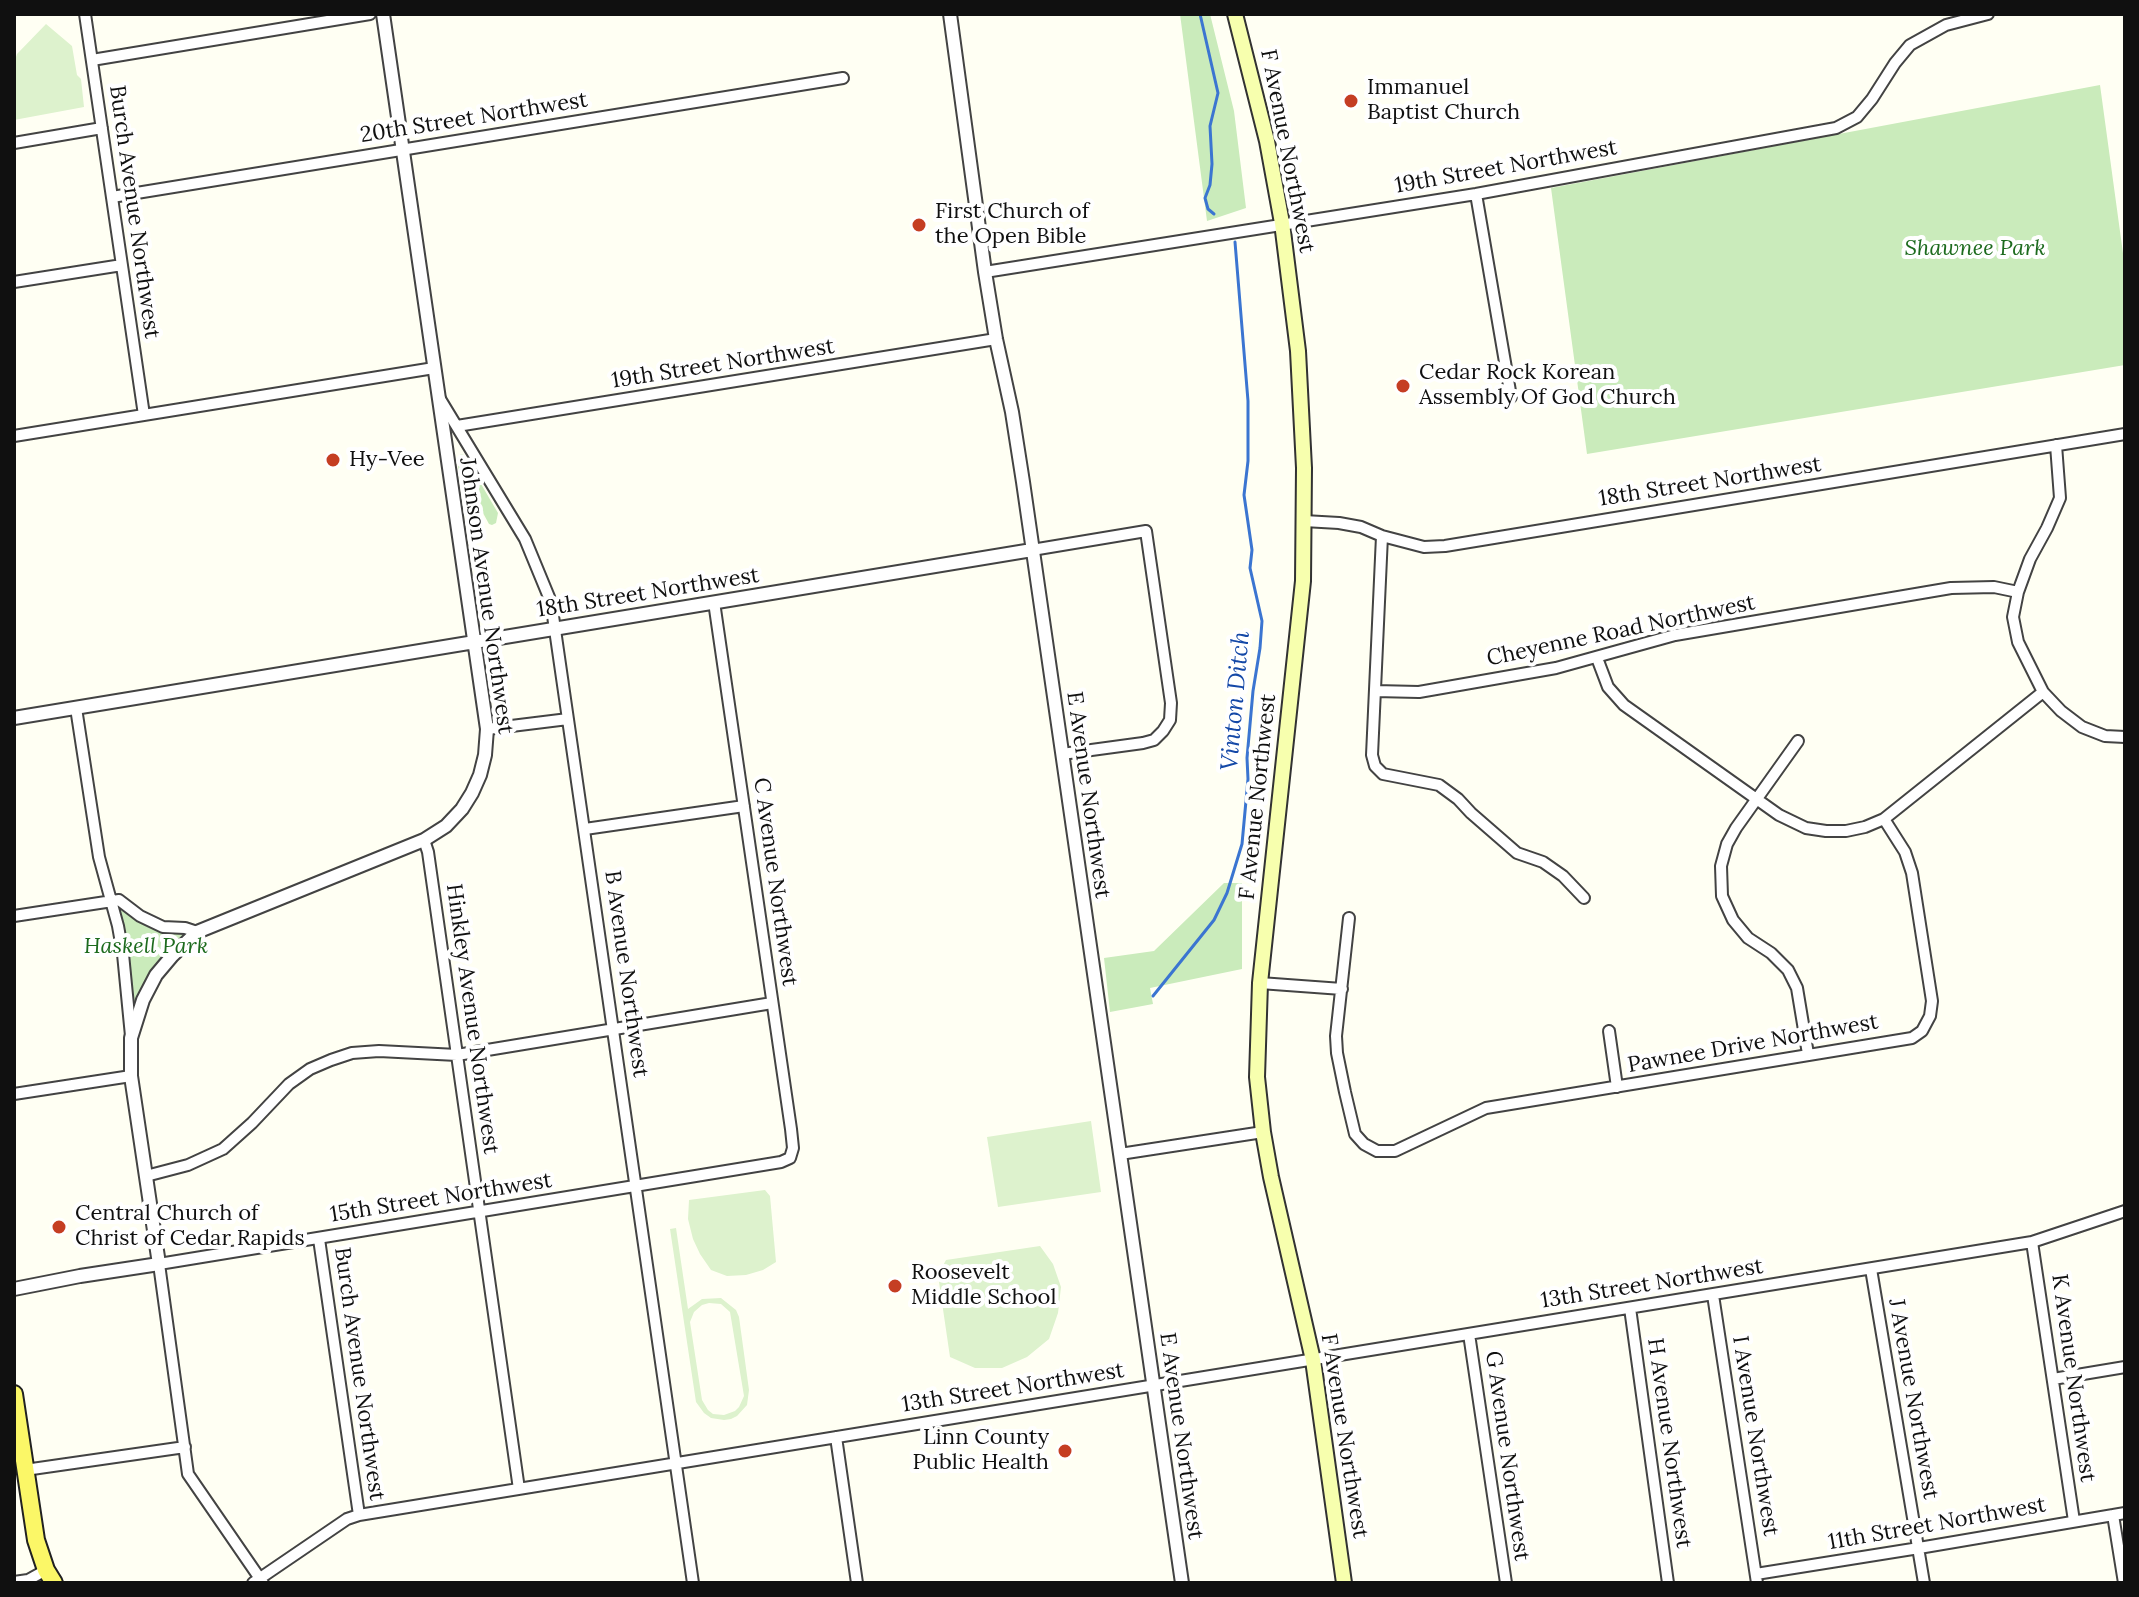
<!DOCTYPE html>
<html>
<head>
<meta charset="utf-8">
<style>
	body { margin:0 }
	#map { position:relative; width:2139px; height:1597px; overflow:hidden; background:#fffff3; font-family:Lora,serif }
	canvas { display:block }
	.frame { position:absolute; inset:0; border:16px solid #101010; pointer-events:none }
</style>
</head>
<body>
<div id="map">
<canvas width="2139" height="1597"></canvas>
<div class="frame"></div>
</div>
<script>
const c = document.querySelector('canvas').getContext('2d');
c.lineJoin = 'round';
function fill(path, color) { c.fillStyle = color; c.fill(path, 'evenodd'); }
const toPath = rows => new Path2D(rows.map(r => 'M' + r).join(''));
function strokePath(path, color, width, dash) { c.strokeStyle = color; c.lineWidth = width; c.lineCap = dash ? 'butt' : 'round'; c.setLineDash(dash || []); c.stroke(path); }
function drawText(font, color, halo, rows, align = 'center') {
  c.font = font + ' Lora,serif'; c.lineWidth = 8; c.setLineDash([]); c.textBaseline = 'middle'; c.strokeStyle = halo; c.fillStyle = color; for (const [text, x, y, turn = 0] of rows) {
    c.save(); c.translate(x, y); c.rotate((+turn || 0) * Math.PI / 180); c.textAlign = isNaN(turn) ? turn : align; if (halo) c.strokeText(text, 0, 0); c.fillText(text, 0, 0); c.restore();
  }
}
fill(toPath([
	[1180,14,1210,14,1234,111,1246,208,1207,221],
	[2100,85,2125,268,2125,365,1587,454,1551,188],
	[461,454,464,455,498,513,496,523,492,525,489,524,483,513,468,508,463,502,457,458],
	[1224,883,1242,883,1242,969,1150,988,1153,1004,1110,1012,1104,958,1154,951],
	[111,901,140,916,197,932,172,956,135,1021]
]), '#caebbb');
fill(toPath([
	[46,24,72,46,77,75,81,79,84,107,14,120,14,63,17,54],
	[1091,1121,1101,1192,998,1207,987,1137],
	[765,1190,770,1196,776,1262,763,1270,746,1275,727,1276,711,1270,700,1254,693,1239,688,1219,689,1200],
	[676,1228,688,1309,702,1299,721,1298,736,1310,739,1317,749,1390,747,1405,737,1416,731,1419,724,1420,711,1418,704,1413,696,1402,670,1229],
	[709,1303,721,1304,730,1312,744,1396,739,1407,735,1411,724,1415,713,1414,708,1410,702,1400,690,1322,694,1312,702,1305],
	[1040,1246,1053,1264,1061,1287,1058,1313,1049,1339,1027,1357,1002,1368,975,1368,950,1357,938,1275,946,1260]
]), '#ddf2cd');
strokePath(toPath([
	[1200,14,1218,93,1210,126,1212,164,1210,185,1205,198,1208,209,1214,214],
	[1153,996,1214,920,1227,893,1242,844,1248,779,1247,758,1253,691,1260,648,1262,621,1250,568,1252,550,1244,495,1248,461,1248,401,1235,242]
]), '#3b75d1', 3);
const minor = toPath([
	[85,14,144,415],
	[92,60,370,14],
	[14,143,102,128],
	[1476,194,1511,397],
	[112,197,843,78],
	[985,272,1476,194,1836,128,1857,117,1872,99,1895,63,1910,45,1946,25,1988,14],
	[14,282,122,265],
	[440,399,525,539,551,602,693,1583],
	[457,426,996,339],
	[14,436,434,368],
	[2056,445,2060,498,2047,528,2030,559,2018,592,2013,617,2018,642,2043,692,2061,711,2082,727,2105,736,2125,737],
	[1304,521,1339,523,1361,527,1382,536,1424,547,1445,546,2125,434],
	[1382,536,1372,755,1375,766,1383,774,1439,785,1458,799,1471,813,1517,853,1543,862,1563,876,1584,898],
	[1032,550,1146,531,1171,703,1170,720,1163,731,1154,740,1143,743,1062,754],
	[1597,658,1608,687,1624,705,1779,815,1806,828,1826,831,1846,831,1865,827,1884,819,2043,692],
	[1375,691,1419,692,1556,668,1675,635,1951,588,1994,587,2018,592],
	[76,708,99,857,118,926,123,954,131,1036],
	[487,729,568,719],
	[1798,741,1736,828,1727,844,1721,866,1722,896,1733,920,1748,938,1771,953,1788,970,1797,988,1808,1054],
	[585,829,744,806],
	[424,840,428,852,519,1489],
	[14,916,119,900,140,916,163,927,185,928,197,932],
	[1349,918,1336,1036,1337,1053,1345,1092,1355,1134,1364,1144,1377,1151,1395,1151,1486,1108,1912,1038,1922,1031,1930,1016,1932,1001,1912,873,1905,852,1884,819],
	[1260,983,1342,989],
	[1609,1031,1617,1087],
	[14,1094,131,1076],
	[1120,1154,1263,1132],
	[146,1176,188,1165,223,1149,252,1123,289,1084,310,1069,331,1060,352,1053,379,1051,457,1055,772,1003],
	[319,1239,359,1515],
	[2032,1242,2074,1521],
	[1871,1269,1924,1583],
	[1713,1295,1757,1583],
	[1630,1308,1668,1583],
	[1469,1334,1506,1583],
	[2053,1379,2125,1367],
	[836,1437,857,1583],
	[25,1470,185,1447],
	[2113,1515,2124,1583],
	[1756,1574,1919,1548,2125,1513],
	[14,1582,28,1580,46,1570],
	[253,1583,347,1519,359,1515,2032,1242,2125,1211],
	[263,1583,188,1474,159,1264,781,1162,790,1158,793,1148,791,1129,714,602]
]);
const tertiary = toPath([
	[950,14,985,272,996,339,1012,412,1023,482,1182,1583],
	[14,718,1032,550],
	[14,1289,80,1276,159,1264,131,1076,131,1038,143,1000,156,975,172,956,197,932,424,840,446,826,462,809,472,793,480,775,485,755,487,729,383,14]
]);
const secondary = toPath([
	[1235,14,1267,141,1282,223,1298,351,1304,468,1303,581,1260,983,1257,1077,1263,1132,1271,1177,1313,1360,1344,1583]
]);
const primary = toPath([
	[14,1394,36,1540,46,1570,54,1583]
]);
strokePath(minor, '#434343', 14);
strokePath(tertiary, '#434343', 16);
strokePath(secondary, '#323232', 18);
strokePath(primary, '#212121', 20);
strokePath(minor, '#fff', 10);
strokePath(tertiary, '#fff', 12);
strokePath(secondary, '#f7ffae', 14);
strokePath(primary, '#fbf767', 16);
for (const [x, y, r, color] of [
	[1351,101,8,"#c53e23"],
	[919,225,8,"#c53e23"],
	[1403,386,8,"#c53e23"],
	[333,460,8,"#c53e23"],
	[59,1227,8,"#c53e23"],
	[895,1286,8,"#c53e23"],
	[1065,1451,8,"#c53e23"]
]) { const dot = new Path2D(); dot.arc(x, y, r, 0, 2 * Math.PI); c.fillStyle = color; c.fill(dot); strokePath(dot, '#fff', 3); }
drawText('22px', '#101010', '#fff', [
	["Immanuel",1367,88],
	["Baptist Church",1367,113],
	["First Church of",935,212],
	["the Open Bible",935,237],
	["Cedar Rock Korean",1419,373],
	["Assembly Of God Church",1419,398],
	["Hy-Vee",349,460],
	["Central Church of",75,1214],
	["Christ of Cedar Rapids",75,1239],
	["Roosevelt",911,1273],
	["Middle School",911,1298],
	["Linn County",1049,1438,"right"],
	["Public Health",1049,1463,"right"]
], 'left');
drawText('22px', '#101010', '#fff', [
	["20th Street Northwest",474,118,-9],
	["F Avenue Northwest",1287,151,79],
	["19th Street Northwest",1506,167,-10],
	["Burch Avenue Northwest",134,212,82],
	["19th Street Northwest",723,364,-9],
	["18th Street Northwest",1710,482,-9],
	["18th Street Northwest",648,593,-9],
	["Johnson Avenue Northwest",486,596,82],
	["Cheyenne Road Northwest",1621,631,-12],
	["E Avenue Northwest",1088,795,82],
	["F Avenue Northwest",1258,797,-84],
	["C Avenue Northwest",775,882,82],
	["B Avenue Northwest",626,974,82],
	["Hinkley Avenue Northwest",472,1019,82],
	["Pawnee Drive Northwest",1753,1044,-10],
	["15th Street Northwest",441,1198,-9],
	["13th Street Northwest",1652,1284,-9],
	["Burch Avenue Northwest",359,1374,82],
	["K Avenue Northwest",2073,1378,82],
	["13th Street Northwest",1013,1388,-9],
	["J Avenue Northwest",1913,1399,80],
	["E Avenue Northwest",1181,1436,82],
	["F Avenue Northwest",1344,1436,81],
	["I Avenue Northwest",1755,1436,81],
	["H Avenue Northwest",1669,1443,82],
	["G Avenue Northwest",1507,1456,82],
	["11th Street Northwest",1937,1524,-10]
]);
drawText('italic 22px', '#1d6b1e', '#fff', [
	["Shawnee Park",1975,249],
	["Haskell Park",146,947]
]);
drawText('italic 24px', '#1448a7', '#fff', [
	["Vinton Ditch",1236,701,-85]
]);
</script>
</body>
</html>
